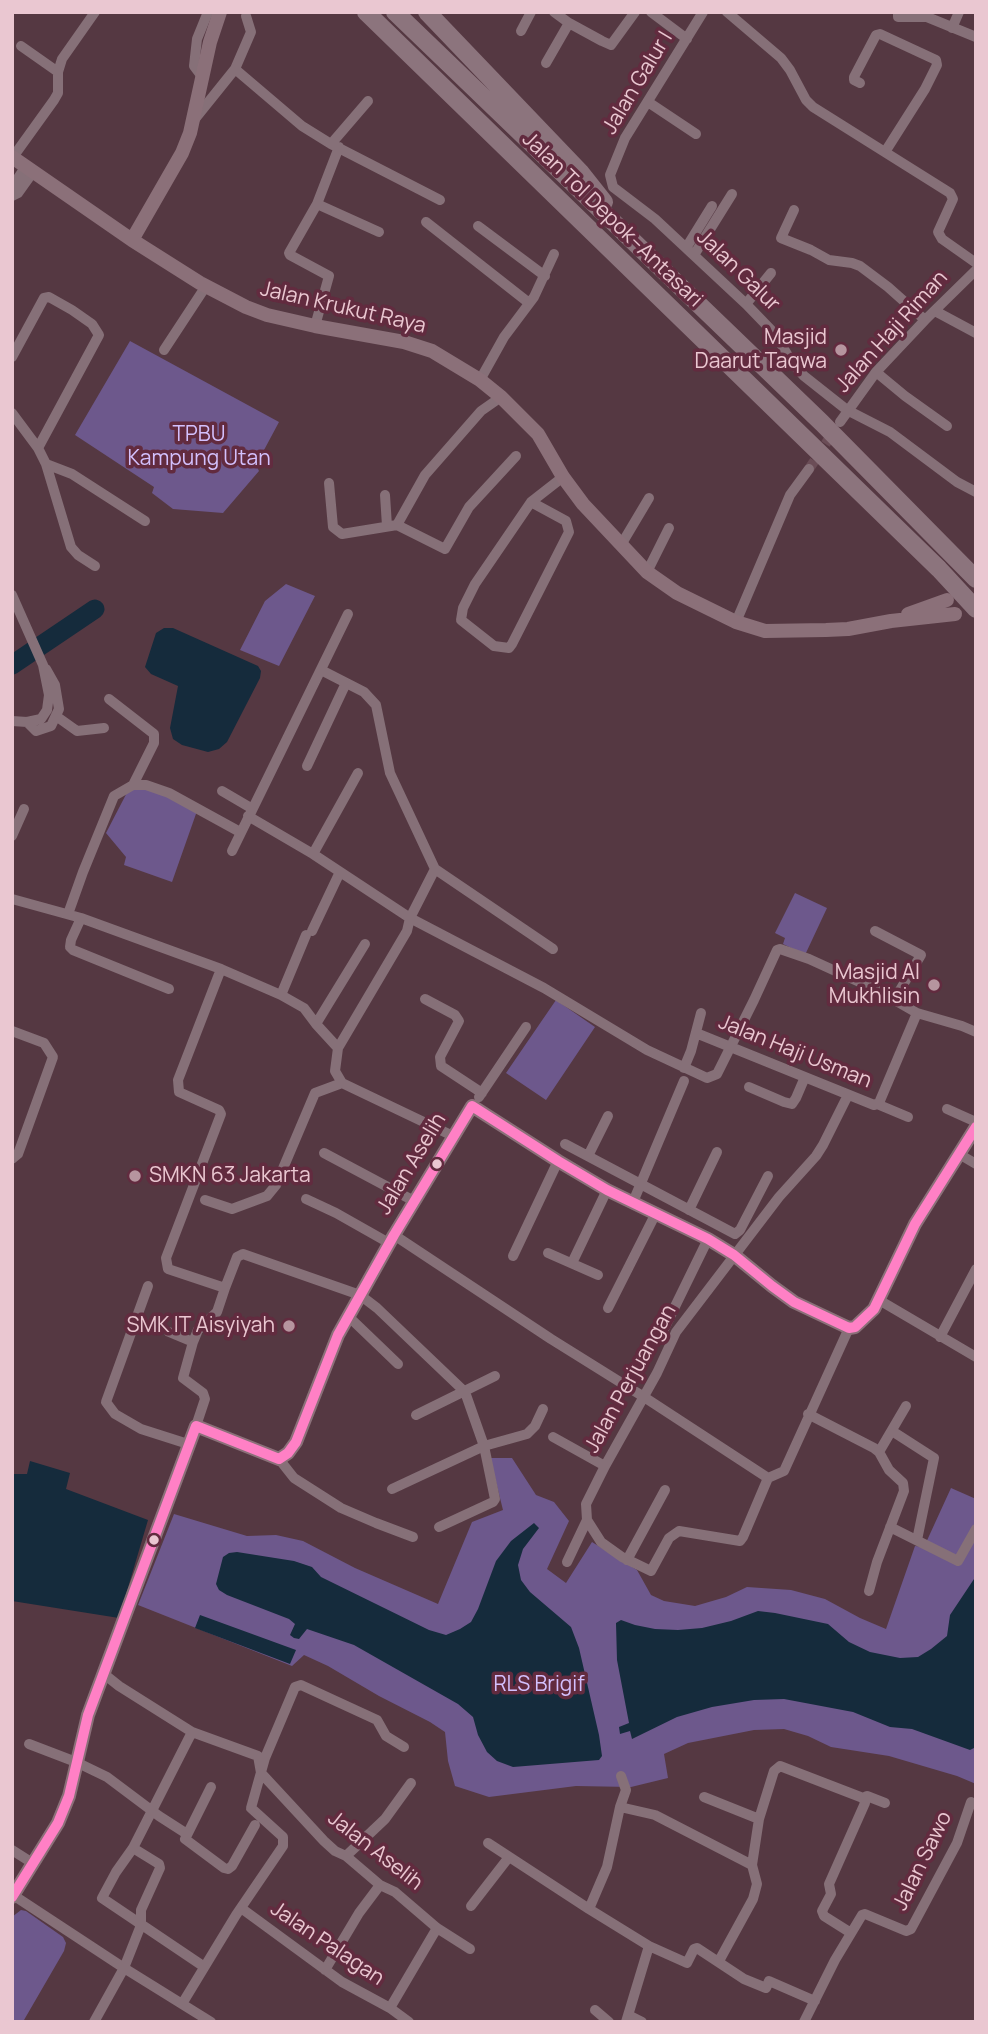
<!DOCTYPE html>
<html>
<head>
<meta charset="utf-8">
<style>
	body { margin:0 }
	#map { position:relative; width:988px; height:2034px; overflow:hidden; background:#553842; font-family:Manrope,sans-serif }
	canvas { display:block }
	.frame { position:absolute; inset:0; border:14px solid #eac7d1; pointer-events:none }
</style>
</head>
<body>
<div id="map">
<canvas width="988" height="2034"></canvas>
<div class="frame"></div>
</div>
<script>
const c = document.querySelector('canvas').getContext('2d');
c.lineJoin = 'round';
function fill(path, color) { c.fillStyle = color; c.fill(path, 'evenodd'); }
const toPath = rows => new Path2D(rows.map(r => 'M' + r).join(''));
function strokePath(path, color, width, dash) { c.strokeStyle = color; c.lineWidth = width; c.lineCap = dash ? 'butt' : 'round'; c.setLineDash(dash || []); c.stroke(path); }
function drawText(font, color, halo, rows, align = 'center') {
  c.font = font + ' Manrope,sans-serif'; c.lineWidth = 7; c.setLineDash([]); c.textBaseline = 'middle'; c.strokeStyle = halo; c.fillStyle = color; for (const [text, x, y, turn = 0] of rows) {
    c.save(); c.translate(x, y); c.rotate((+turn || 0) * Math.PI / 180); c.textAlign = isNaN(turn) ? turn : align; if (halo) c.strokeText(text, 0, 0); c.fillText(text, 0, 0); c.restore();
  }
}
fill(toPath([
	[130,341,279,422,256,465,259,471,223,513,173,509,152,493,154,487,75,435],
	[286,584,315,596,279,666,240,650,265,601],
	[134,779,197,811,172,882,124,865,126,857,106,833],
	[795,893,827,908,805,955,783,944,785,938,775,933],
	[556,1000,595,1027,546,1100,506,1073],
	[490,1458,512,1458,536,1495,554,1502,569,1521,547,1569,566,1583,592,1542,637,1570,651,1595,664,1601,695,1606,726,1597,747,1587,791,1590,825,1599,860,1618,886,1629,915,1546,924,1547,951,1488,976,1499,976,1784,957,1776,889,1756,831,1747,808,1736,784,1729,754,1730,688,1743,664,1754,668,1778,631,1787,576,1786,489,1797,455,1786,448,1761,445,1732,430,1722,379,1696,328,1666,304,1655,292,1666,138,1605,174,1514,247,1536,276,1535,303,1541,355,1568,438,1604,472,1522,503,1510],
	[21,1910,26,1911,63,1937,66,1943,64,1951,24,2020,22,2022,12,2022,12,1917]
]), '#6d588c');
fill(toPath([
	[164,628,173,628,258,666,261,671,260,678,227,742,219,749,208,752,182,745,173,739,170,728,178,686,151,674,145,667,156,633],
	[30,1461,70,1473,66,1489,148,1520,119,1618,12,1601,12,1474,27,1474],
	[534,1523,539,1528,523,1549,518,1565,521,1580,530,1592,571,1627,579,1648,599,1735,602,1756,599,1760,513,1767,497,1761,487,1752,478,1735,473,1717,458,1704,354,1645,307,1629,299,1639,294,1638,290,1635,295,1624,289,1619,227,1595,219,1590,216,1584,223,1557,229,1553,237,1552,294,1561,312,1567,321,1577,429,1630,446,1635,460,1629,471,1622,478,1609,496,1561,511,1541],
	[976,1576,976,1747,970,1750,912,1729,890,1727,853,1712,784,1699,754,1700,712,1707,677,1717,632,1739,630,1731,620,1734,619,1727,629,1723,617,1660,616,1623,621,1620,635,1625,655,1629,678,1630,702,1628,731,1621,758,1611,775,1613,828,1624,849,1642,870,1652,900,1658,918,1657,931,1649,947,1636,950,1615],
	[200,1615,296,1650,290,1664,195,1628]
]), '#152b3c');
strokePath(toPath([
	[12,665,95,609]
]), '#152b3c', 19);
strokePath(toPath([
	[809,469,834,431]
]), '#6b4d57', 10, [10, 5]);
strokePath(toPath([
	[651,12,687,39],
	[703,12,625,138,610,175,613,187,655,219,746,304,775,334,793,364,804,376,847,410,890,432,957,482,976,492],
	[727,12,781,58,790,70,806,100,813,107,950,193,953,199,938,232,942,239,976,263],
	[898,12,898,17,927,17,976,37],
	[569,23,602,41,611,45,635,12],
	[952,28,959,12],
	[521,31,531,12],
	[21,46,58,72],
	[546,63,569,23,554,12],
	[235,69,302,126,331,144,440,200],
	[203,78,194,66,197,39,208,12],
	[860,83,854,80,854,77,876,35,880,34,936,60,937,65,925,89,885,152],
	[648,102,696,134],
	[194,120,235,69,251,32,246,16],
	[331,144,368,101],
	[13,157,54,100,58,93,58,72,62,59,95,12],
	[12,187,26,166],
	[12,196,18,193,33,172],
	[317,204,379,232],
	[794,210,781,238,811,250,829,260,852,263,860,266,888,287,925,320],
	[426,222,529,303],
	[478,226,545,276],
	[686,248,712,206],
	[694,255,732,194],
	[746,304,771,273],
	[935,311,976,333],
	[315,326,329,276,290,255,289,253,317,204,339,147],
	[164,350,206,286],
	[12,357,44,298,49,297,72,310,92,324,99,335,38,448],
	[876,372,905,396,947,426],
	[480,380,504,337,534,297,554,254],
	[12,413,38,448,46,464,71,547,78,555,95,566],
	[840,422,876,372,925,320,976,270],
	[46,464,72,474,145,521],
	[329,483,333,527,342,534,397,525,445,549,469,507,516,456],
	[385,495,387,526],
	[531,502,566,521,569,532,512,644,509,648,494,646,461,620,463,608,475,584,531,502,563,477],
	[397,525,425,475,481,411,501,397],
	[621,545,649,498],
	[647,572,669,528],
	[12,595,43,665,49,695,47,710,41,719,27,722,12,721],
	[736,622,790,495,809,469],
	[321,670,364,692,376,705,390,773,435,869],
	[109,699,154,734,154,743,133,785],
	[56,716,77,731,104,728],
	[27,722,36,731,51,726,59,709,55,685,46,669],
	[307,766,346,683],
	[222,791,251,808],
	[248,816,313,854,410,918,544,988,647,1050,707,1078,717,1074,754,1000,777,950,780,949,809,959,877,990,917,1013,962,1026,976,1032],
	[12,836,24,809],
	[232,851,348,614],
	[313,854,358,773],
	[12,899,81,918,221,969,281,995,304,1008,316,1024,338,1048,335,1071,342,1083,453,1136],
	[68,914,83,872,114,796,133,785,146,785,169,793,240,832],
	[81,918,71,940,70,947,73,950,169,989],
	[312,931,340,872],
	[875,931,921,955,894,1000],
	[281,995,306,935],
	[425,999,455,1015,459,1021,440,1057,441,1066,482,1093],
	[316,1024,365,944],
	[12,1031,44,1043,53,1057,18,1154,12,1159],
	[696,1033,874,1105,879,1103,917,1013],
	[338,1048,407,931,410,918,435,869,553,949],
	[684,1068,691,1051,701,1013],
	[749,1087,784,1102,792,1104,796,1098,805,1077],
	[848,1095,823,1145,816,1156,779,1197,676,1332,657,1373,605,1466,586,1504,587,1520,601,1542,622,1557,651,1571,669,1538,679,1531,740,1541,743,1537,768,1478,784,1471,849,1328],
	[479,1097,526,1027],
	[877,1104,908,1117],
	[947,1109,976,1122],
	[565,1144,735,1234,740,1230,768,1176],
	[324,1153,414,1201],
	[959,1154,976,1164],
	[588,1156,608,1116],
	[306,1199,336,1213,389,1243],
	[205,1200,232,1209,267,1196,276,1185,315,1093,342,1083],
	[633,1202,684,1081],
	[689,1210,717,1152],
	[394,1235,551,1339,644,1397,768,1478],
	[548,1253,598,1275],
	[513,1256,558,1161],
	[572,1263,607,1190],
	[148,1286,106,1402,115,1414,141,1429,188,1444],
	[225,1288,237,1257,243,1254,360,1295,377,1308,465,1392,484,1446,495,1499,493,1502,439,1527],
	[879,1300,976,1357],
	[608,1308,656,1213],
	[348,1316,398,1364],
	[664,1329,708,1239],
	[169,1332,193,1342,183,1378,203,1393,205,1399,196,1426],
	[940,1337,976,1269],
	[193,1342,198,1330,217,1312,225,1288,168,1269,166,1258,221,1114,219,1110,179,1092,178,1080,221,969],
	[808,1414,874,1448,879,1452,889,1470,903,1483,904,1491,877,1562,869,1591],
	[416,1415,495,1376],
	[892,1431,934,1458,917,1540],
	[553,1437,605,1466],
	[879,1452,906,1406],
	[279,1459,294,1478,341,1508,376,1523,413,1537],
	[392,1489,484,1446,527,1434,535,1426,543,1409],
	[890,1527,958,1561,976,1529],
	[627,1560,665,1490],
	[567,1562,587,1520],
	[104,1674,119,1686,192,1732,258,1756,261,1773,324,1841,335,1851,346,1856,380,1885,395,1892,437,1928,470,1949],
	[29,1744,76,1762,107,1777,159,1816,187,1834],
	[621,1776,626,1790,620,1807,607,1867,589,1909,649,1946,626,2022],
	[211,1787,185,1839,224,1868,228,1869,232,1866,255,1825],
	[704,1797,759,1819],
	[863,1798,867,1796,885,1803],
	[620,1807,655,1815,752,1865],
	[488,1843,589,1909],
	[133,1848,116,1872,102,1898,200,1964],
	[12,1850,34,1864],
	[346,1856,385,1819,411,1783],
	[13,1895,124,1968,211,2022],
	[471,1906,509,1857],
	[241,1908,342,1982,390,2008,409,2022],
	[649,1946,687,1963,694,1949,697,1948,744,1979,766,1988,769,1981,815,2001],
	[719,1961,753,1899,757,1884,752,1865,759,1819,774,1771,780,1766,863,1798,865,1803,829,1884,831,1894,822,1911,824,1916,851,1933],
	[325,1970,359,1913,380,1885],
	[182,2004,236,1915,283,1846,283,1837,251,1808,265,1758,295,1687,301,1685,377,1720,386,1736,404,1747],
	[390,2008,437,1928],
	[595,2010,609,2022],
	[628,2015,642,2022],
	[94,2022,124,1968,141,1925,141,1910,160,1868,159,1864,133,1848,192,1732],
	[804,2022,835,1960,862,1915,865,1914,906,1931,911,1929,957,1843,971,1802]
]), '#867078', 10);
strokePath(toPath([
	[12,157,132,240,200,283,246,307,267,315,315,326,404,342,432,351,480,380,501,397,538,434,563,477,583,504,647,572,677,593,736,622,765,631,826,630,848,629,891,621,955,614],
	[132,240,182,153,190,133,210,42,220,12],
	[908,614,947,600],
	[12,1897,58,1823,69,1796,88,1715,196,1426,279,1459,288,1453,296,1442,338,1335,394,1235,472,1106,558,1161,607,1190,708,1239,734,1255,772,1286,794,1302,849,1328,855,1327,874,1309,915,1224,976,1127]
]), '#8b7079', 14);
strokePath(toPath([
	[366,12,939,569,976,609],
	[395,12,822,423,976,579],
	[427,12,581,173,604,202]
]), '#8c747d', 18);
strokePath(toPath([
	[12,1897,58,1823,69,1796,88,1715,196,1426,279,1459,288,1453,296,1442,338,1335,394,1235,472,1106,558,1161,607,1190,708,1239,734,1255,772,1286,794,1302,849,1328,855,1327,874,1309,915,1224,976,1127]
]), '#ff80c5', 10);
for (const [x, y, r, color] of [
	[841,350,7,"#b6959f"],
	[934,985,7,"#b6959f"],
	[437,1164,6,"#eac7d1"],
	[135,1176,7,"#b6959f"],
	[289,1326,7,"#b6959f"],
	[154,1540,6,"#eac7d1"]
]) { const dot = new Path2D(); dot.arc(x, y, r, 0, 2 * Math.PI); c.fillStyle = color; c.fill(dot); strokePath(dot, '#622b3f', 2.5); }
drawText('21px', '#eac7d1', '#622b3f', [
	["Jalan Galur I",638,83,-59],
	["Jalan Tol Depok–Antasari",612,220,44],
	["Jalan Galur",738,271,44],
	["Jalan Krukut Raya",343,308,13],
	["Jalan Haji Riman",892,332,-48],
	["Jalan Haji Usman",795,1052,22],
	["Jalan Aselih",412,1164,-59],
	["Jalan Perjuangan",631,1379,-61],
	["Jalan Aselih",375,1851,38],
	["Jalan Sawo",923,1861,-64],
	["Jalan Palagan",327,1944,34]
]);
drawText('21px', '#eac7d1', '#622b3f', [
	["Masjid",827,338],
	["Daarut Taqwa",827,362],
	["Masjid Al",920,973],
	["Mukhlisin",920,997],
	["SMKN 63 Jakarta",149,1176,"left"],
	["SMK IT Aisyiyah",275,1326]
], 'right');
drawText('21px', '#d3c0fd', '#622b3f', [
	["TPBU",199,435],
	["Kampung Utan",199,459],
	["RLS Brigif",539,1685]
]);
</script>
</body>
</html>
